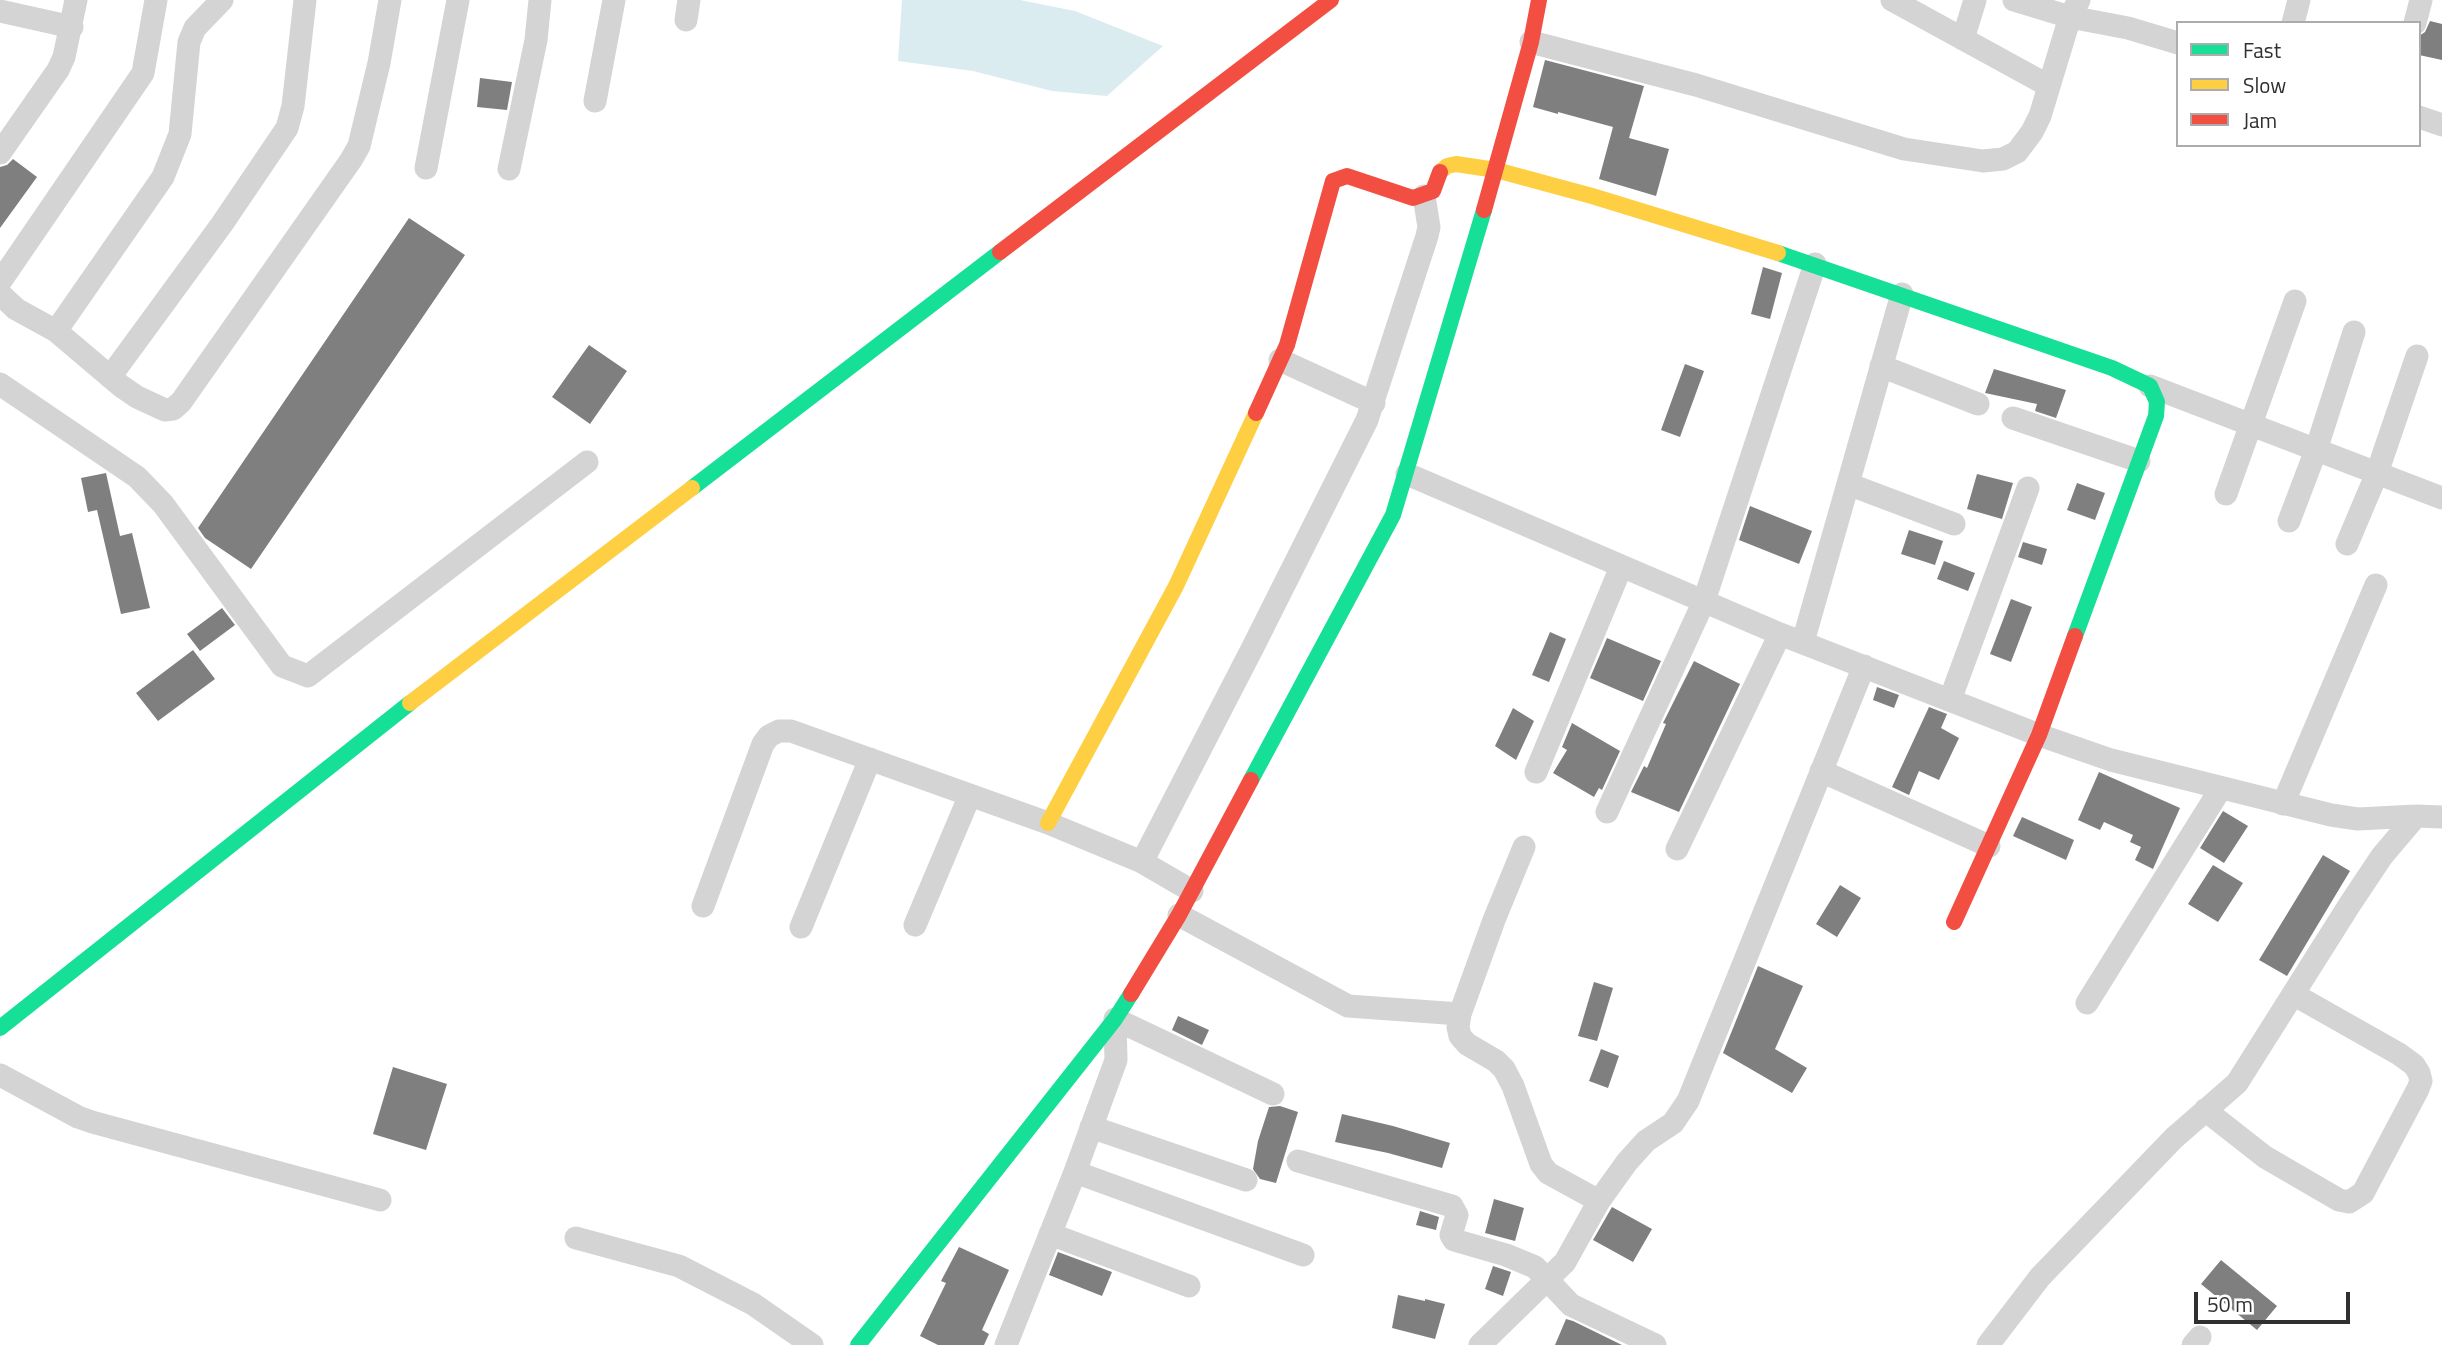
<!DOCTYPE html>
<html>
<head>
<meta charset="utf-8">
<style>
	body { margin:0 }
	#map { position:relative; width:2442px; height:1345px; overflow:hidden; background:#fff; font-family:"Titillium Web",sans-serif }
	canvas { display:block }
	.legend { position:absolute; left:2176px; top:21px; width:245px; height:126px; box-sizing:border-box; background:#fff; border:2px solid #acacac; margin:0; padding:9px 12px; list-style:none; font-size:21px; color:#303030 }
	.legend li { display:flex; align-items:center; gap:14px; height:35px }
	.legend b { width:35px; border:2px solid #acacac }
	.scale { position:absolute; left:2194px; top:1292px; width:156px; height:32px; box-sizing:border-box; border:4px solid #303030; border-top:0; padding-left:9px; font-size:21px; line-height:24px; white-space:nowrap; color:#303030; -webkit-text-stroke:5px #fff; paint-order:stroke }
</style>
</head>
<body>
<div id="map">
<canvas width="2442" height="1345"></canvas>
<ul class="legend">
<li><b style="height:9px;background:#16e098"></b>Fast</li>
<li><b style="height:9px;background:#ffcf43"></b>Slow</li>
<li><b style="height:9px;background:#f24e42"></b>Jam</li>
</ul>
<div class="scale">50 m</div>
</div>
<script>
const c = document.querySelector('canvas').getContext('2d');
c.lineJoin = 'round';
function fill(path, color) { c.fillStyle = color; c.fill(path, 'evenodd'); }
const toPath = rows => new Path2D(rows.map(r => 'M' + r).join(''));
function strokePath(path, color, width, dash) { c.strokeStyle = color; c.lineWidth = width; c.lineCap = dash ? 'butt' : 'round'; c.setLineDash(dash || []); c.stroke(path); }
fill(toPath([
	[902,0,1020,0,1075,11,1163,46,1107,96,1052,91,973,71,898,61]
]), '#dbecf0');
fill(toPath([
	[2430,21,2442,24,2442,60,2419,55,2419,36,2425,32],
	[1545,60,1644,86,1629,138,1669,149,1656,196,1599,179,1613,127,1558,112,1558,114,1533,107],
	[480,78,512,82,507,110,477,107],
	[13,159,37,177,0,228,0,167,7,165],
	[409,218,465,255,251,569,205,538,198,528],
	[1763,267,1782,273,1770,319,1751,314],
	[589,345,627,371,590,424,552,397],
	[1685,364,1704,371,1680,437,1661,430],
	[1994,369,2066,390,2056,418,2035,411,2037,404,1985,393],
	[106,473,120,536,132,533,150,608,121,614,97,510,88,512,81,478],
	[1977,474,2013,483,2002,519,1967,509],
	[2077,483,2105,493,2095,520,2067,510],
	[1750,506,1812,531,1799,564,1739,540],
	[1909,530,1943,541,1935,565,1901,554],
	[2023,542,2047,549,2042,565,2018,557],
	[1944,561,1975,573,1968,591,1937,579],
	[2011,599,2032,607,2011,662,1990,654],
	[222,608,235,625,200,651,187,634],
	[1550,632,1566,639,1549,682,1532,675],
	[1607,638,1661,661,1643,701,1590,678],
	[193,650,215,679,158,721,136,693],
	[1694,661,1740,684,1679,812,1631,792,1644,766,1647,768,1666,724,1663,723],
	[1877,687,1899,695,1894,708,1873,700],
	[1929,707,1947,714,1941,728,1959,738,1939,780,1919,771,1909,795,1892,787],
	[1513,708,1534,721,1516,760,1495,746],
	[1572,723,1620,751,1602,790,1599,788,1594,797,1553,773,1567,750,1562,747],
	[2099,772,2180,808,2153,869,2135,860,2141,847,2130,842,2133,835,2104,822,2100,830,2078,820],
	[2223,811,2248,826,2224,863,2200,848],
	[2022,817,2074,840,2066,860,2013,836],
	[2323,855,2350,871,2287,976,2259,960],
	[2213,865,2243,883,2218,922,2188,904],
	[1840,885,1861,898,1837,937,1816,924],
	[1758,966,1803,986,1775,1049,1807,1068,1792,1093,1723,1053],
	[1594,982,1613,988,1597,1041,1578,1036],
	[1178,1016,1209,1030,1202,1045,1172,1030],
	[1601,1049,1619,1056,1608,1088,1589,1081],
	[393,1067,447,1084,426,1150,373,1134],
	[1280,1106,1298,1112,1276,1183,1260,1179,1253,1169,1258,1141,1269,1107],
	[1342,1114,1393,1126,1450,1143,1442,1168,1388,1153,1335,1142],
	[1494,1199,1524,1208,1515,1241,1485,1233],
	[1612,1207,1652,1229,1633,1262,1593,1240],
	[1420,1211,1439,1217,1436,1230,1416,1225],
	[959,1247,1009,1270,982,1330,989,1334,984,1345,938,1345,920,1336,946,1283,941,1281],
	[1058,1252,1112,1272,1102,1296,1049,1275],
	[2221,1260,2277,1306,2257,1330,2201,1284],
	[1493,1266,1511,1272,1503,1296,1485,1289],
	[1398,1295,1425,1301,1425,1299,1445,1304,1435,1339,1392,1328],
	[1566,1319,1573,1321,1622,1345,1555,1345]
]), '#7f7f7f');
strokePath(toPath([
	[1892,0,2049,86],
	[2014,0,2070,17,2128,28,2178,43],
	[0,11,72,27],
	[686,20,689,0],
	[2293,23,2299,0],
	[2415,23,2421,0],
	[1963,39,1975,0],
	[1531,42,1696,85,1904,149,1983,161,2003,159,2017,152,2032,132,2040,116,2070,17,2079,0],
	[595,101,614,0],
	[2419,117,2442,125],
	[0,153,58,70,64,57,76,0],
	[426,168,458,0],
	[509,169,536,40,540,0],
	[0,282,143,73,156,0],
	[0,294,16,309,56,331,121,386,137,397,165,410,173,409,181,402,351,160,359,146,379,63,390,0],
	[56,331,163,177,180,134,189,42,195,28,222,0],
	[1280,360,1374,403],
	[1881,366,1978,404],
	[110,377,222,224,287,128,293,106,305,0],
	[0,384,137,477,163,504,282,666,308,676,587,462],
	[2150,386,2442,498],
	[2013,418,2139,461],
	[1407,474,1780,634,2039,735,2111,760,2331,815,2358,819,2416,816,2442,817],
	[1848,484,1954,524],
	[2226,494,2295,301],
	[2289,521,2316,450,2354,332],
	[2347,544,2377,473,2417,356],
	[1803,642,1902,294],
	[1950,700,2028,488],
	[1821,771,1989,846],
	[1536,772,1621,567],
	[2283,804,2376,585],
	[1607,812,1704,601,1815,264],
	[1524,847,1494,920,1460,1014,1458,1027,1460,1036,1467,1044,1496,1061,1504,1069,1513,1086,1541,1164,1548,1173,1599,1201],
	[1677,849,1780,634],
	[1142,862,1253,647,1367,420,1427,236,1429,227,1424,196],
	[703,906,763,744,769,736,779,731,791,731,1048,823,1142,862,1192,891],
	[1179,915,1348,1006,1460,1014],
	[915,925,970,795],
	[801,927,870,759],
	[2087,1003,2221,788],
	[0,1075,78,1117,92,1122,380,1200],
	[2205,1110,2265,1157,2339,1200,2349,1202,2363,1193,2418,1089,2421,1081,2419,1073,2414,1065,2399,1054,2293,994],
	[1091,1127,1246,1180],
	[1298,1161,1452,1206,1457,1215,1451,1235,1454,1240,1506,1255,1535,1267,1571,1305,1655,1345],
	[1075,1172,1303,1255],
	[1050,1234,1189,1286],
	[576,1238,679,1266,753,1304,812,1345],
	[1006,1345,1075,1172,1116,1060,1115,1019,1273,1094],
	[1480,1345,1565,1262,1599,1201,1627,1162,1646,1141,1673,1123,1688,1101,1864,666],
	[1988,1345,2040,1277,2174,1138,2237,1083,2350,904,2382,856,2416,816],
	[2193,1345,2200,1337]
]), '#d4d4d4', 23);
strokePath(toPath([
	[1778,253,2112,368,2150,386,2157,402,2156,416,2075,636],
	[692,488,1000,252],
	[1251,780,1393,515,1484,210],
	[0,1028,410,703],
	[858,1345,1115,1019,1131,994]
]), '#16e098', 16);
strokePath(toPath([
	[1440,172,1447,166,1456,164,1496,170,1592,196,1778,253],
	[410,703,692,488],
	[1048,823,1176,586,1256,413]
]), '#ffcf43', 16);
strokePath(toPath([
	[1484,210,1531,42,1539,0],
	[1000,252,1331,0],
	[1256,413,1287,345,1333,181,1347,176,1413,198,1433,191,1440,172],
	[1954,922,2039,735,2075,636],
	[1131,994,1179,915,1251,780]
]), '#f24e42', 16);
</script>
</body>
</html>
